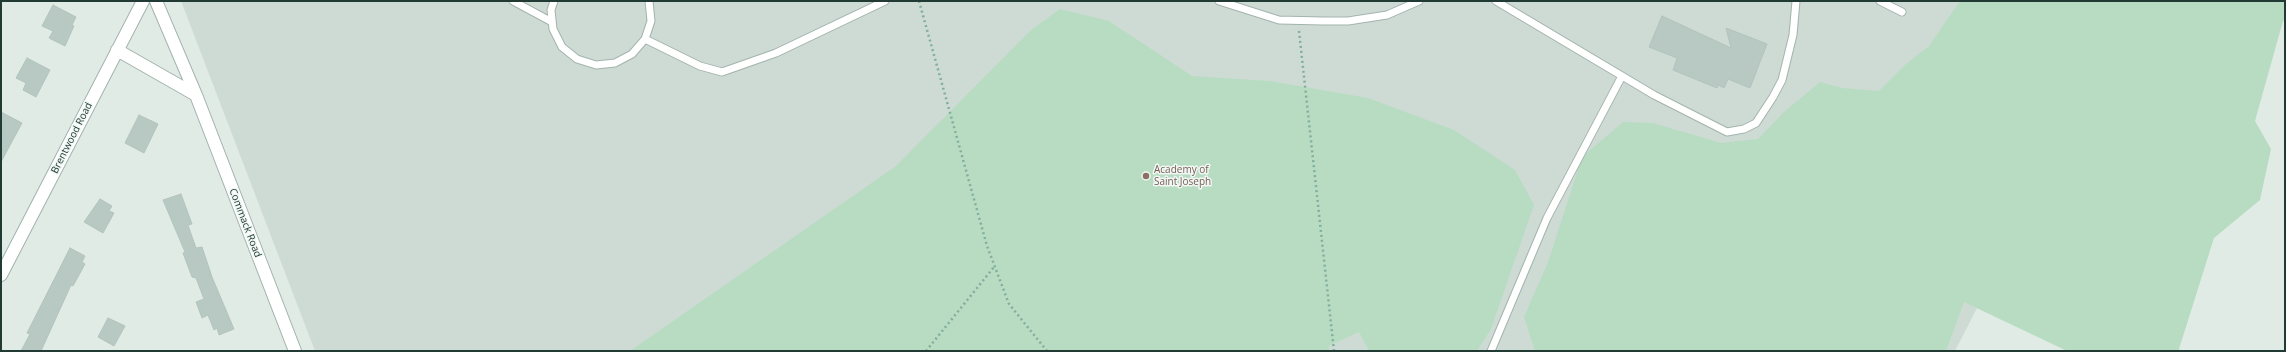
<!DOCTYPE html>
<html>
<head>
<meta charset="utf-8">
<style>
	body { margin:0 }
	#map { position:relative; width:2286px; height:352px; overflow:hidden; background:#e0ebe6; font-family:"Open Sans",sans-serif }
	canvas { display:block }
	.frame { position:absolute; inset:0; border:2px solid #213b34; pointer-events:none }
</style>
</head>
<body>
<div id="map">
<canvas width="2286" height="352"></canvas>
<div class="frame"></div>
</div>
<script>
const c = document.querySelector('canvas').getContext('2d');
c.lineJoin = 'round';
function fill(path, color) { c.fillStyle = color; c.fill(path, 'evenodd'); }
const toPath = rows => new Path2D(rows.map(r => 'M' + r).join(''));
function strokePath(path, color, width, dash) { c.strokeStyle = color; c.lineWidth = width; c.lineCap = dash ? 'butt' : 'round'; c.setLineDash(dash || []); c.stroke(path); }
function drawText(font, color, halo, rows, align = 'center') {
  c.font = font + ' "Open Sans",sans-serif'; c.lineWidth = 3; c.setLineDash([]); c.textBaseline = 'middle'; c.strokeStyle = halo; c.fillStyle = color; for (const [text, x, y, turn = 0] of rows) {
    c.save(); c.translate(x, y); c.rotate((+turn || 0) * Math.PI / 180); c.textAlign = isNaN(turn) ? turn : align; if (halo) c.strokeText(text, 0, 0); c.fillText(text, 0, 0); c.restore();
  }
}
fill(toPath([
	[181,1,2135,1,1955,351,315,351]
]), '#cedbd5');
fill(toPath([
	[1960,1,2285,1,2285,20,2283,21,2255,121,2271,149,2260,200,2214,238,2179,349,2180,351,2067,351,1964,302,1946,351,1535,351,1524,317,1548,262,1582,157,1623,122,1653,123,1721,143,1758,139,1784,112,1820,82,1842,88,1879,91,1906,64,1929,46],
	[1060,9,1109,21,1192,76,1270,81,1368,98,1454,130,1515,170,1534,205,1491,329,1477,351,1369,351,1359,332,1329,346,1329,351,630,351,896,166,1031,30]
]), '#b8dcc2');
const building = toPath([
	[53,5,76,17,72,25,74,26,65,46,49,38,53,31,42,26,53,5],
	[1662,16,1731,48,1726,28,1767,44,1750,88,1728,79,1724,88,1718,85,1717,88,1673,70,1677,58,1649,47,1662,16],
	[27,58,50,70,36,97,23,90,26,83,16,78,27,58],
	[1,112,22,123,1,162,1,112],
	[139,115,158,124,144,153,125,143,139,115],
	[181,194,192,224,188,225,196,248,202,247,212,277,234,329,219,335,217,328,214,330,208,315,202,318,196,302,204,299,196,278,192,277,183,253,185,252,163,200,181,194],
	[100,199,112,206,109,211,114,213,103,233,84,222,100,199],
	[70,248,85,256,82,262,85,264,73,286,71,285,41,351,21,351,30,334,27,333,70,248],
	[108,318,125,326,114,346,98,337,108,318]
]);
fill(building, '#b8c8c2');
strokePath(building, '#b2c4bd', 1);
const service = toPath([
	[513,1,552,22],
	[554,1,551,10,553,29,562,47,577,59,596,65,615,63,632,54,645,39,651,21,649,1],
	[1219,1,1279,20,1323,21,1348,21,1387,15,1419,1],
	[1496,1,1654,95,1727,132,1744,129,1756,123,1773,97,1782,80,1793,35,1796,1],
	[1880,1,1902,12],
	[645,39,700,66,722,72,776,53,885,1],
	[1491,351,1547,218,1622,76]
]);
const tertiary = toPath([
	[156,1,196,95,295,351],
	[117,50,196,95],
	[1,275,143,1]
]);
strokePath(service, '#a3b3ad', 9);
strokePath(tertiary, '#a3b3ad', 14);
strokePath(toPath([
	[919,1,987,246,1009,304,1047,351],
	[1299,31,1334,351],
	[926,351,994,267]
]), '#80ae9f', 2.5, [2, 3]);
strokePath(service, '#fff', 7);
strokePath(tertiary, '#fff', 12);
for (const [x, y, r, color] of [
	[1146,176,4,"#8d6e63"]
]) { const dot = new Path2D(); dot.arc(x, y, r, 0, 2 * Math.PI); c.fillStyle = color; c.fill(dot); strokePath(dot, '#f0f7f4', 1.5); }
drawText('10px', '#213b34', '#f0f7f4', [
	["Brentwood Road",72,138,-63],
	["Commack Road",245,223,69]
]);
drawText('10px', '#785e54', '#f0f7f4', [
	["Academy of",1154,170],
	["Saint Joseph",1154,182]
], 'left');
</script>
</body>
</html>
